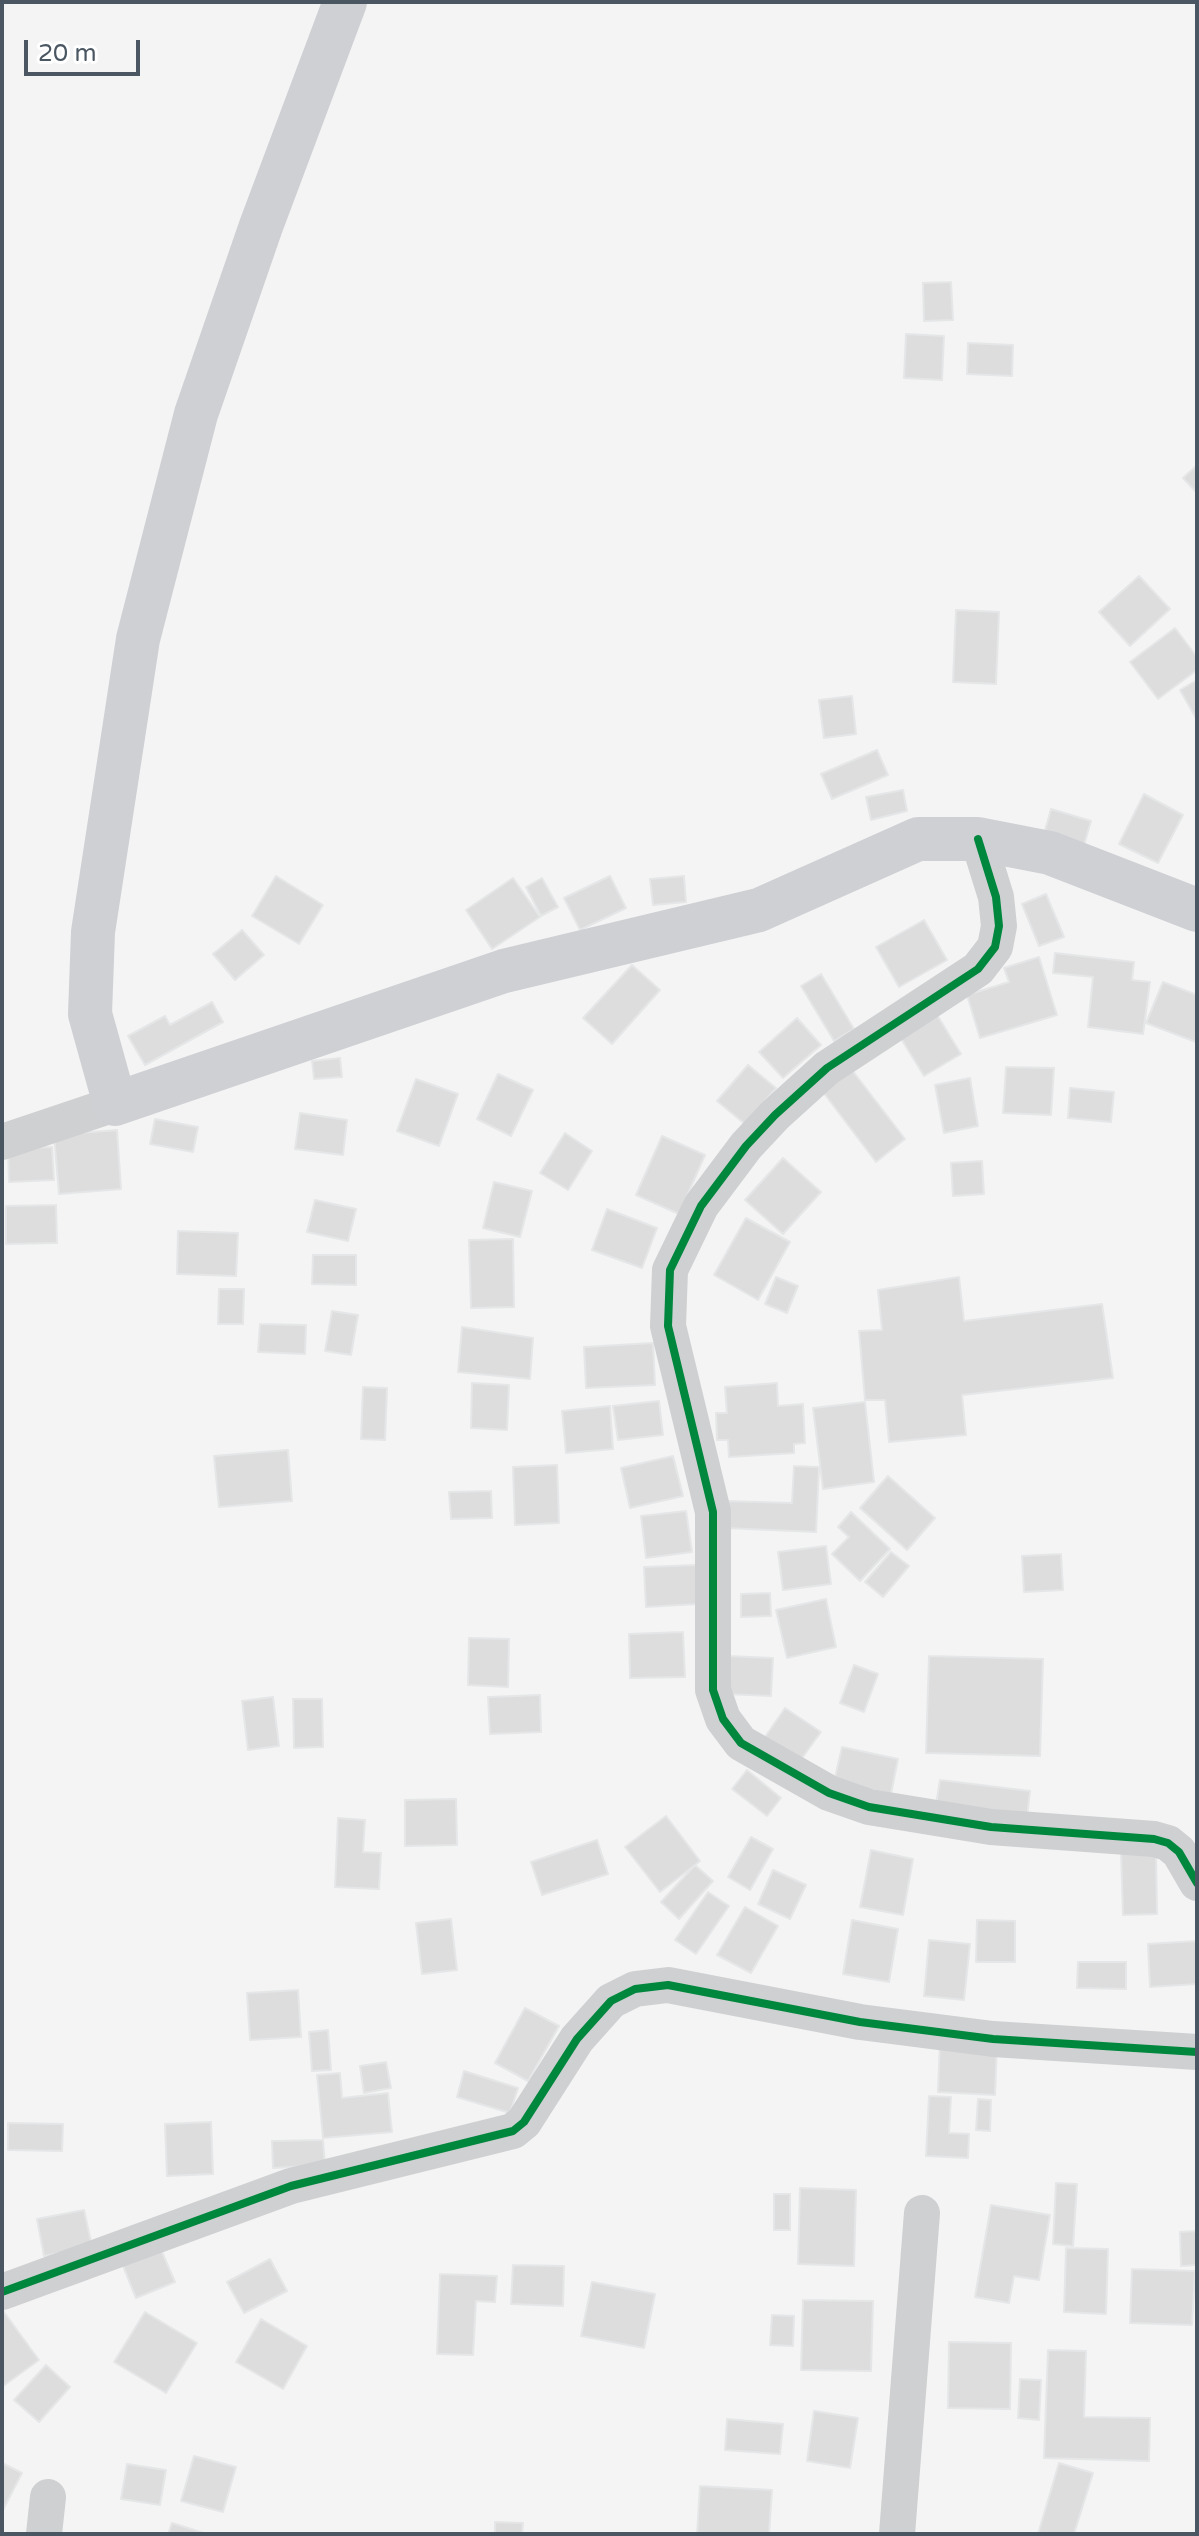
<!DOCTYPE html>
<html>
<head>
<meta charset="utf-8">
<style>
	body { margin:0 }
	#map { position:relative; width:1199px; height:2536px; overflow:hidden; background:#f4f4f4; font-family:"Varela Round",sans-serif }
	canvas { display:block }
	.frame { position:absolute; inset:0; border:4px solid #4a5661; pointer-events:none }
	.scale { position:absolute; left:24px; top:40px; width:116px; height:36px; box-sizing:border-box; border:4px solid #4a5661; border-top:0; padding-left:10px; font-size:24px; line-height:28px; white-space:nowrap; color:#4a5661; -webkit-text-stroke:6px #fff; paint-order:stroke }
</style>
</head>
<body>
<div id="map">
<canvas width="1199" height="2536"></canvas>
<div class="frame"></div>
<div class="scale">20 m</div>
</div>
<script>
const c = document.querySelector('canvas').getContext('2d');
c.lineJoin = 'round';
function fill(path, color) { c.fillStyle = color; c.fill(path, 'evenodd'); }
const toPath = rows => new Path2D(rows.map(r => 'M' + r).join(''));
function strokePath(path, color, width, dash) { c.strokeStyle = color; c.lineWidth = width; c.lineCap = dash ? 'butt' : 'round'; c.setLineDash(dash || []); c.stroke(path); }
const building = toPath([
	[951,282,953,320,924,321,923,283,951,282],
	[906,334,944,336,942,380,904,378,906,334],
	[968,343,1013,345,1012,376,967,374,968,343],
	[1197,465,1197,493,1183,478,1197,465],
	[1139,576,1170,609,1130,646,1099,612,1139,576],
	[956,610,999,612,996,684,953,682,956,610],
	[1175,628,1197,657,1197,670,1158,699,1130,662,1175,628],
	[1197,680,1197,720,1180,690,1197,680],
	[852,696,856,734,824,738,819,700,852,696],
	[877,750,888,775,832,799,821,774,877,750],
	[903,790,907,811,871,820,866,797,903,790],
	[1144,794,1183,815,1158,863,1119,844,1144,794],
	[1051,809,1091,821,1084,845,1044,834,1051,809],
	[276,876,323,905,299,944,252,916,276,876],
	[610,876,626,908,580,930,564,898,610,876],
	[684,876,686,902,653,905,650,879,684,876],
	[513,878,540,917,492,949,466,910,513,878],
	[542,878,558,907,541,916,526,887,542,878],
	[1046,894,1064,937,1039,946,1022,904,1046,894],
	[924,920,947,960,899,987,876,947,924,920],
	[242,930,264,955,235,980,213,954,242,930],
	[1055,953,1134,962,1132,980,1150,982,1143,1034,1088,1027,1093,977,1053,973,1055,953],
	[1039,957,1057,1015,980,1038,967,995,1009,982,1004,968,1039,957],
	[632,965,660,990,612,1044,583,1018,632,965],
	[821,974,854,1029,834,1041,801,986,821,974],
	[1163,982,1197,995,1196,1042,1146,1023,1163,982],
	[212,1002,223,1022,145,1065,128,1036,165,1016,170,1025,212,1002],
	[934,1010,961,1054,924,1076,897,1032,934,1010],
	[797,1018,821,1045,783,1078,759,1052,797,1018],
	[340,1058,342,1077,314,1079,312,1061,340,1058],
	[748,1065,776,1088,745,1124,717,1101,748,1065],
	[1006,1067,1054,1068,1051,1115,1003,1113,1006,1067],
	[852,1070,905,1139,876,1162,823,1092,852,1070],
	[498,1074,533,1090,511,1136,477,1119,498,1074],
	[970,1078,978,1126,944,1133,935,1085,970,1078],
	[416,1079,458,1094,439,1146,397,1131,416,1079],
	[1070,1088,1114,1092,1111,1122,1068,1118,1070,1088],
	[300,1113,347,1120,343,1155,295,1149,300,1113],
	[155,1119,198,1127,193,1152,150,1144,155,1119],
	[117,1130,121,1189,59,1194,54,1135,117,1130],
	[565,1133,592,1151,568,1190,540,1173,565,1133],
	[662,1136,705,1155,679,1214,636,1195,662,1136],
	[52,1147,54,1180,9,1182,8,1149,52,1147],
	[783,1158,821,1192,783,1234,745,1200,783,1158],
	[982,1161,984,1194,953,1196,951,1163,982,1161],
	[494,1182,532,1191,520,1237,483,1228,494,1182],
	[315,1200,356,1209,348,1241,307,1232,315,1200],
	[56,1205,57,1243,6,1244,6,1206,56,1205],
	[607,1209,657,1228,642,1268,592,1250,607,1209],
	[746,1218,790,1242,758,1300,714,1275,746,1218],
	[178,1231,238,1233,236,1276,177,1274,178,1231],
	[513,1239,514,1307,471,1308,469,1240,513,1239],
	[313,1255,356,1255,356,1285,312,1284,313,1255],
	[776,1277,798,1286,787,1313,765,1304,776,1277],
	[959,1277,964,1321,1102,1304,1113,1378,962,1395,966,1435,889,1442,885,1400,865,1400,859,1331,882,1330,878,1290,959,1277],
	[219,1289,244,1289,243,1324,218,1324,219,1289],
	[332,1311,358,1315,351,1355,325,1351,332,1311],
	[260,1324,306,1325,305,1354,258,1352,260,1324],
	[462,1327,533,1338,530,1379,458,1372,462,1327],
	[653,1343,655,1385,586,1388,584,1347,653,1343],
	[472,1383,509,1385,507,1430,471,1428,472,1383],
	[777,1383,778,1406,803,1404,805,1443,794,1444,794,1453,729,1457,728,1440,717,1440,716,1413,727,1413,725,1387,777,1383],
	[363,1387,387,1388,385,1440,361,1439,363,1387],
	[659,1401,663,1435,618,1440,613,1406,659,1401],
	[865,1402,874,1482,823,1489,813,1408,865,1402],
	[610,1406,613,1449,566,1453,562,1411,610,1406],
	[288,1450,292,1501,219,1507,214,1456,288,1450],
	[673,1456,683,1496,630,1508,621,1468,673,1456],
	[557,1465,559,1523,515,1525,513,1467,557,1465],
	[794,1466,819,1467,816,1532,725,1528,727,1501,792,1503,794,1466],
	[888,1476,935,1518,907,1550,860,1508,888,1476],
	[491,1491,492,1518,451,1519,449,1492,491,1491],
	[686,1511,692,1552,646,1558,641,1516,686,1511],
	[851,1512,890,1549,860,1581,832,1554,849,1537,838,1527,851,1512],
	[826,1546,831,1584,783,1590,778,1552,826,1546],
	[891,1552,909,1566,883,1597,865,1582,891,1552],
	[1061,1554,1063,1590,1024,1592,1022,1556,1061,1554],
	[696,1565,697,1604,646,1607,644,1567,696,1565],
	[770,1593,771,1616,741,1617,741,1594,770,1593],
	[826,1599,836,1647,787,1658,776,1610,826,1599],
	[683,1632,685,1677,630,1678,629,1634,683,1632],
	[469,1638,509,1639,508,1687,468,1685,469,1638],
	[728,1656,773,1658,771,1696,726,1694,728,1656],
	[929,1656,1043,1659,1040,1756,926,1753,929,1656],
	[854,1665,878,1674,864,1712,840,1703,854,1665],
	[540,1695,541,1732,490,1734,488,1697,540,1695],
	[273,1697,279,1746,248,1750,242,1701,273,1697],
	[293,1699,322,1699,323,1747,294,1748,293,1699],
	[785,1708,821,1732,800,1761,765,1737,785,1708],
	[842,1747,898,1759,891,1794,834,1782,842,1747],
	[747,1770,781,1798,767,1816,732,1789,747,1770],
	[940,1780,1030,1791,1027,1817,936,1805,940,1780],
	[456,1799,457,1845,405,1846,405,1800,456,1799],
	[666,1816,700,1861,660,1892,625,1847,666,1816],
	[338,1818,365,1820,363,1852,381,1853,379,1889,335,1887,338,1818],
	[751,1837,773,1849,750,1890,728,1877,751,1837],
	[597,1840,608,1874,542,1895,531,1862,597,1840],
	[871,1850,913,1859,903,1915,860,1907,871,1850],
	[1156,1852,1157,1914,1123,1915,1121,1853,1156,1852],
	[695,1865,713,1881,679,1919,661,1902,695,1865],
	[773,1870,806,1885,790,1919,758,1904,773,1870],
	[708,1892,729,1906,696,1954,675,1940,708,1892],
	[745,1907,778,1926,751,1973,717,1955,745,1907],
	[451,1919,457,1970,422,1974,416,1923,451,1919],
	[852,1920,898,1929,889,1982,843,1974,852,1920],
	[977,1920,1015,1921,1015,1962,976,1962,977,1920],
	[929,1940,970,1944,964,2000,924,1996,929,1940],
	[1197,1941,1197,1984,1150,1987,1148,1944,1197,1941],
	[1078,1962,1126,1962,1126,1989,1077,1988,1078,1962],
	[298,1990,301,2037,250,2040,247,1993,298,1990],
	[525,2008,559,2026,528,2081,495,2063,525,2008],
	[328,2030,331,2070,312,2071,309,2032,328,2030],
	[940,2041,997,2043,995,2095,938,2092,940,2041],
	[386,2062,391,2088,364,2093,360,2066,386,2062],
	[464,2071,518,2088,510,2113,457,2097,464,2071],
	[340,2073,342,2098,388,2093,392,2132,323,2138,317,2075,340,2073],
	[929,2096,951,2097,949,2133,969,2134,968,2158,926,2156,929,2096],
	[978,2099,991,2100,990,2131,976,2130,978,2099],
	[211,2122,213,2174,167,2176,165,2124,211,2122],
	[8,2123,63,2124,62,2151,8,2150,8,2123],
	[323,2140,325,2165,273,2168,272,2141,323,2140],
	[1056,2183,1077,2184,1073,2246,1053,2244,1056,2183],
	[800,2188,856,2190,854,2266,798,2264,800,2188],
	[774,2194,790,2194,790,2230,774,2230,774,2194],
	[991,2205,1050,2215,1039,2280,1014,2276,1009,2303,975,2297,991,2205],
	[84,2210,92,2246,44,2256,37,2219,84,2210],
	[1197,2231,1197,2265,1181,2266,1180,2232,1197,2231],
	[159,2245,175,2282,136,2298,121,2261,159,2245],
	[1066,2248,1108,2249,1106,2314,1064,2312,1066,2248],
	[270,2259,287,2291,244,2313,227,2282,270,2259],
	[513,2265,564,2266,563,2306,511,2304,513,2265],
	[1132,2269,1195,2271,1192,2325,1130,2323,1132,2269],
	[440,2274,497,2276,495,2302,476,2301,473,2355,437,2354,440,2274],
	[592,2282,655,2294,644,2348,581,2336,592,2282],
	[803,2300,873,2301,871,2371,801,2370,803,2300],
	[4,2312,39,2360,2,2387,2,2314,4,2312],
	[145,2312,197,2343,166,2393,114,2362,145,2312],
	[772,2315,794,2316,793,2346,770,2345,772,2315],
	[261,2319,307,2346,283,2389,236,2362,261,2319],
	[949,2342,1011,2343,1010,2409,948,2408,949,2342],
	[1048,2350,1086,2351,1084,2417,1150,2418,1149,2461,1044,2458,1048,2350],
	[46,2365,70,2387,39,2422,14,2400,46,2365],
	[1020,2379,1041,2380,1039,2420,1018,2418,1020,2379],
	[814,2411,858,2418,850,2468,807,2461,814,2411],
	[727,2419,783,2424,780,2454,725,2450,727,2419],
	[194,2456,236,2467,223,2512,181,2501,194,2456],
	[2,2463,22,2473,2,2512,2,2463],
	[1059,2463,1093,2473,1074,2534,1038,2534,1059,2463],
	[127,2464,166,2470,160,2505,121,2499,127,2464],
	[700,2486,772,2490,769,2534,697,2534,700,2486],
	[495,2522,523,2523,522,2534,495,2534,495,2522],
	[172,2523,207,2534,168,2534,172,2523]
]);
fill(building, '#ddddde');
strokePath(building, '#e5e6e7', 2);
strokePath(toPath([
	[978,839,996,897,999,926,995,947,978,969,827,1068,775,1115,746,1146,701,1206,670,1270,668,1326,713,1512,713,1690,723,1719,741,1743,829,1793,869,1807,991,1827,1154,1839,1168,1843,1179,1852,1197,1883],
	[2,1142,115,1104],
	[2,2292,291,2186,513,2131,524,2122,577,2039,611,2001,635,1989,668,1985,860,2022,993,2039,1197,2052],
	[44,2534,48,2497],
	[897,2534,922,2213]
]), '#ced0d2', 36);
strokePath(toPath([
	[345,2,261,226,196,414,138,639,93,932,90,1014,115,1104,504,971,759,910,918,839,978,839,1050,853,1197,910]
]), '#ced0d4', 44);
strokePath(toPath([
	[978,839,996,897,999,926,995,947,978,969,827,1068,775,1115,746,1146,701,1206,670,1270,668,1326,713,1512,713,1690,723,1719,741,1743,829,1793,869,1807,991,1827,1154,1839,1168,1843,1179,1852,1197,1883],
	[2,2292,291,2186,513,2131,524,2122,577,2039,611,2001,635,1989,668,1985,860,2022,993,2039,1197,2052]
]), '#00873e', 8);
</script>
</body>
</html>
